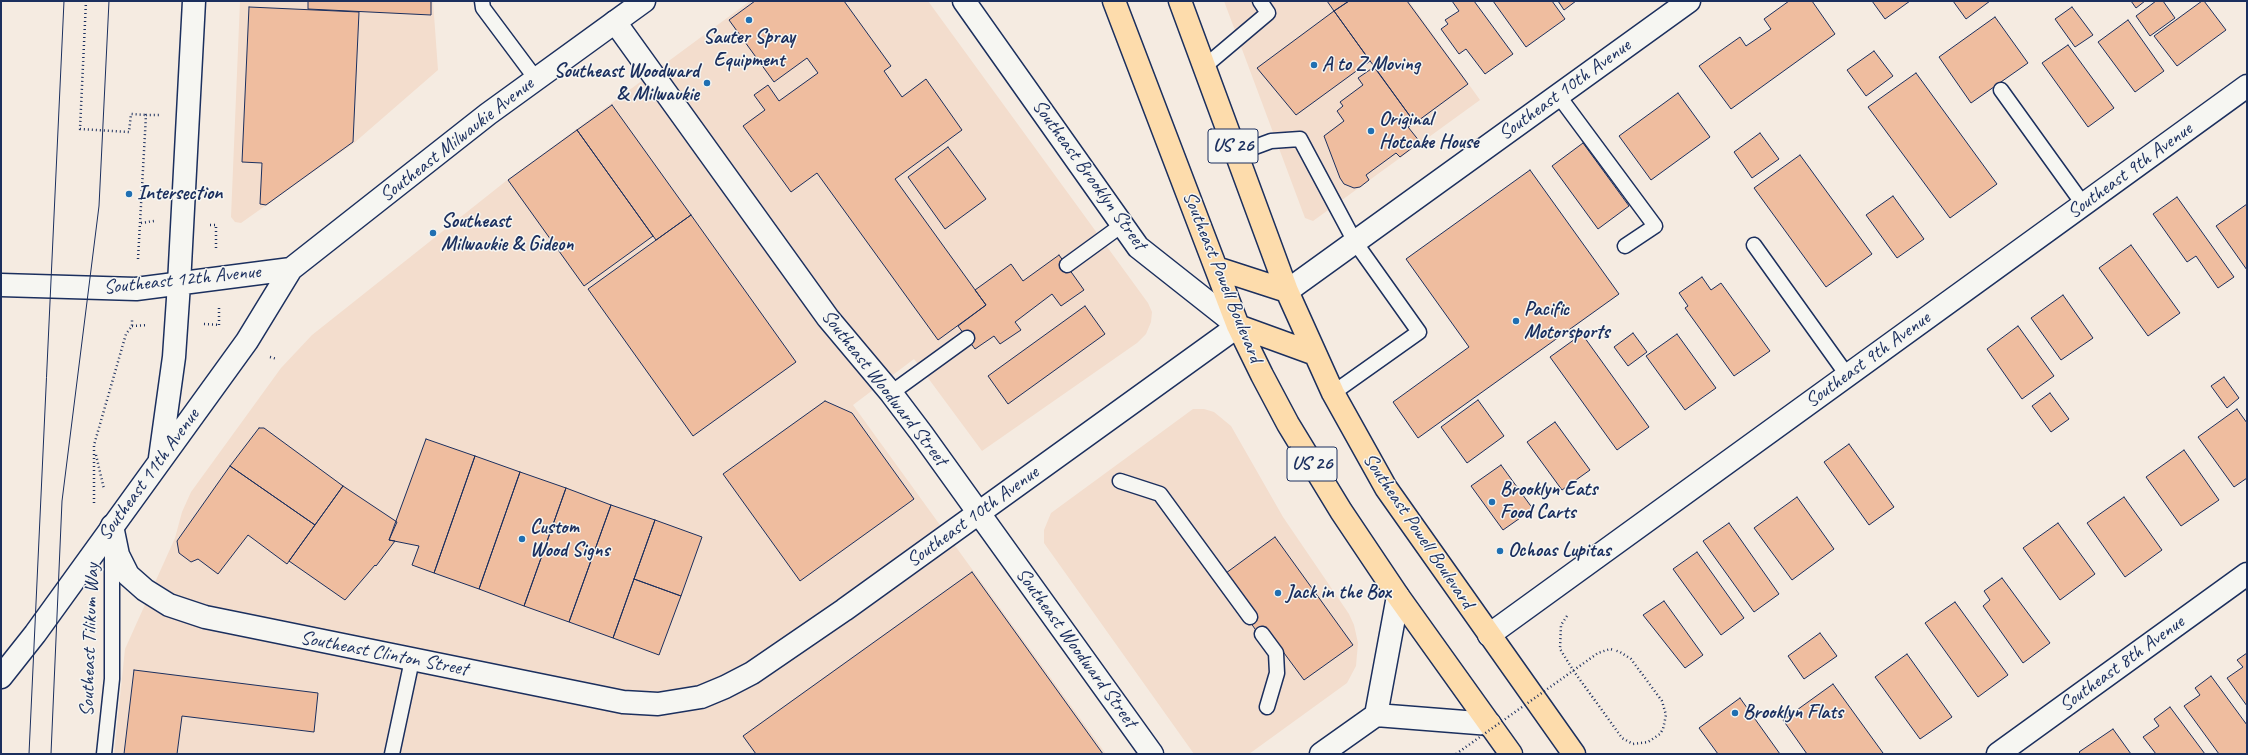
<!DOCTYPE html>
<html>
<head>
<meta charset="utf-8">
<style>
	body { margin:0 }
	#map { position:relative; width:2248px; height:755px; overflow:hidden; background:#f5ebe1; font-family:Caveat,sans-serif }
	canvas { display:block }
	.frame { position:absolute; inset:0; border:2px solid #1b2f5e; pointer-events:none }
</style>
</head>
<body>
<div id="map">
<canvas width="2248" height="755"></canvas>
<div class="frame"></div>
</div>
<script>
const c = document.querySelector('canvas').getContext('2d');
c.lineJoin = 'round';
function fill(path, color) { c.fillStyle = color; c.fill(path, 'evenodd'); }
const toPath = rows => new Path2D(rows.map(r => 'M' + r).join(''));
function strokePath(path, color, width, dash) { c.strokeStyle = color; c.lineWidth = width; c.lineCap = dash ? 'butt' : 'round'; c.setLineDash(dash || []); c.stroke(path); }
function drawText(font, color, halo, rows, align = 'center') {
  c.font = font + ' Caveat,sans-serif'; c.lineWidth = 3; c.setLineDash([]); c.textBaseline = 'middle'; c.strokeStyle = halo; c.fillStyle = color; for (const [text, x, y, turn = 0] of rows) {
    c.save(); c.translate(x, y); c.rotate((+turn || 0) * Math.PI / 180); c.textAlign = isNaN(turn) ? turn : align; if (halo) c.strokeText(text, 0, 0); c.fillText(text, 0, 0); c.restore();
  }
}
fill(toPath([
	[240,1,433,1,438,70,354,143,241,223,235,222,231,217],
	[750,1,928,1,1148,303,1152,312,1151,322,1146,334,1137,343,982,451,914,359,853,405,1106,754,114,754,125,649,175,538,182,512,191,492,281,368,312,335,506,181],
	[1224,1,1409,1,1480,100,1313,221,1305,218],
	[1193,409,1204,409,1214,412,1231,426,1283,517,1349,614,1354,625,1358,643,1356,666,1347,683,1249,754,1194,754,1044,543,1044,530,1051,513]
]), '#f3ddcd');
const building = toPath([
	[308,1,431,1,431,15,308,9,308,1],
	[755,1,844,1,891,66,884,71,902,97,926,79,962,130,895,179,986,305,938,340,817,173,791,192,743,126,765,110,754,95,768,85,779,101,818,73,807,58,774,82,729,20,755,1],
	[1327,1,1349,1,1334,11,1327,1],
	[1349,1,1407,1,1468,84,1415,123,1334,11,1349,1],
	[1452,1,1474,1,1513,54,1485,74,1466,49,1459,54,1441,29,1448,24,1445,20,1459,11,1452,1],
	[1493,1,1552,1,1565,19,1526,47,1493,1],
	[1558,1,1576,1,1564,10,1558,1],
	[1789,1,1812,1,1835,34,1731,109,1699,66,1740,37,1746,46,1771,29,1764,19,1789,1],
	[1872,1,1910,1,1885,19,1872,1],
	[1953,1,1990,1,1966,19,1953,1],
	[2131,1,2145,1,2136,8,2131,1],
	[2156,1,2163,1,2175,18,2150,36,2136,16,2156,1],
	[2202,1,2204,1,2226,30,2177,66,2154,36,2202,1],
	[249,7,359,12,353,142,266,205,260,204,262,163,242,162,249,7],
	[2072,7,2093,35,2075,47,2055,19,2072,7],
	[1334,11,1370,61,1296,115,1257,68,1334,11],
	[1995,17,2028,63,1971,103,1939,57,1995,17],
	[2128,20,2164,71,2135,92,2098,42,2128,20],
	[2068,45,2114,108,2088,127,2042,63,2068,45],
	[1874,51,1893,76,1866,96,1847,70,1874,51],
	[1374,67,1415,123,1408,127,1420,142,1400,157,1396,153,1366,175,1369,180,1360,187,1354,188,1344,184,1340,178,1324,136,1344,121,1337,111,1343,106,1340,102,1363,85,1358,78,1374,67],
	[1916,73,1997,184,1950,218,1868,107,1916,73],
	[1678,93,1710,137,1651,180,1619,136,1678,93],
	[612,105,691,215,656,240,577,130,612,105],
	[577,130,653,236,584,286,508,180,577,130],
	[1760,133,1779,159,1752,178,1734,152,1760,133],
	[1583,143,1629,206,1598,229,1552,166,1583,143],
	[948,147,986,199,945,229,908,177,948,147],
	[1800,155,1872,254,1826,287,1754,188,1800,155],
	[1530,170,1619,294,1418,438,1393,402,1469,347,1406,259,1530,170],
	[1893,196,1924,239,1897,258,1866,215,1893,196],
	[2177,197,2234,277,2218,288,2196,256,2187,262,2153,214,2177,197],
	[2247,204,2247,270,2216,226,2247,204],
	[691,215,796,362,693,436,588,289,691,215],
	[2131,245,2180,313,2148,336,2099,268,2131,245],
	[1059,255,1084,290,1061,306,1052,294,1015,322,1021,330,1000,344,994,336,975,349,958,326,986,305,975,290,1011,264,1023,281,1059,255],
	[1702,277,1711,290,1721,283,1770,351,1734,376,1685,308,1688,306,1679,293,1702,277],
	[2063,295,2093,338,2061,360,2031,318,2063,295],
	[1085,306,1105,334,1008,404,988,376,1085,306],
	[2018,326,2054,376,2022,399,1987,349,2018,326],
	[1633,333,1647,352,1628,366,1614,347,1633,333],
	[1582,334,1649,427,1617,450,1550,357,1582,334],
	[1677,334,1716,388,1685,410,1646,356,1677,334],
	[2224,377,2239,398,2227,408,2211,386,2224,377],
	[2050,393,2069,419,2051,432,2032,406,2050,393],
	[1478,400,1504,436,1467,463,1441,427,1478,400],
	[825,401,852,413,914,499,800,581,723,474,825,401],
	[2237,409,2247,423,2247,478,2234,487,2198,437,2237,409],
	[1555,422,1590,470,1562,490,1527,442,1555,422],
	[259,428,264,428,343,486,315,525,230,466,259,428],
	[426,439,475,456,434,573,412,565,419,546,389,540,426,439],
	[1849,444,1894,507,1869,525,1824,462,1849,444],
	[2184,450,2219,500,2181,526,2146,477,2184,450],
	[475,456,520,472,479,589,434,573,475,456],
	[1501,465,1533,509,1503,530,1471,486,1501,465],
	[230,466,315,525,287,564,248,535,218,574,198,559,191,562,179,553,177,541,230,466],
	[520,472,566,488,524,606,479,589,520,472],
	[343,486,397,522,389,540,395,541,376,566,375,565,345,600,289,561,343,486],
	[566,488,611,505,569,622,524,606,566,488],
	[1797,497,1834,549,1792,580,1754,528,1797,497],
	[2124,497,2162,550,2125,577,2087,523,2124,497],
	[611,505,655,520,613,638,569,622,611,505],
	[655,520,702,537,681,596,634,579,655,520],
	[1729,523,1779,594,1754,612,1703,541,1729,523],
	[2058,523,2095,574,2060,600,2023,548,2058,523],
	[1275,537,1353,645,1304,680,1267,630,1260,636,1248,619,1226,573,1275,537],
	[1697,552,1744,618,1721,635,1673,569,1697,552],
	[972,572,1103,754,756,754,743,736,972,572],
	[2002,578,2050,643,2023,663,1983,606,1990,600,1984,591,2002,578],
	[634,579,681,596,659,655,613,638,634,579],
	[1664,601,1703,655,1685,668,1643,615,1664,601],
	[1955,602,2008,675,1978,697,1925,623,1955,602],
	[1820,633,1837,656,1804,679,1788,656,1820,633],
	[2247,653,2247,706,2227,678,2243,667,2237,660,2247,653],
	[1907,654,1952,717,1920,739,1875,677,1907,654],
	[134,670,318,693,314,732,182,716,177,754,124,754,134,670],
	[2211,676,2247,725,2247,754,2219,754,2184,706,2200,695,2195,688,2211,676],
	[1833,684,1883,753,1881,754,1807,754,1783,720,1833,684],
	[1740,698,1780,754,1718,754,1699,728,1740,698],
	[2170,707,2205,754,2156,754,2143,737,2159,726,2154,719,2170,707],
	[2113,729,2131,754,2081,754,2079,752,2113,729]
]);
fill(building, '#efbd9f');
strokePath(building, '#1b2f5e', 1);
const service = toPath([
	[482,1,483,8,536,79],
	[1204,67,1268,13,1260,1],
	[2001,90,2083,204],
	[1558,95,1655,226,1625,246],
	[1236,154,1271,141,1300,139,1355,242,1419,332,1333,393],
	[1754,245,1847,375],
	[1067,265,1122,225],
	[891,393,967,338],
	[1120,481,1160,494,1250,617],
	[1262,634,1276,653,1277,673,1267,707],
	[104,754,112,679,112,549],
	[392,754,412,660]
]);
const minor = toPath([
	[615,22,828,318,891,393,922,434,1152,754],
	[179,284,194,1],
	[1287,291,1689,1],
	[112,526,118,555,128,575,145,590,169,605,205,617,623,702,658,704,701,697,725,687,752,673,844,610,1238,326,1138,247,964,1],
	[1489,635,2247,86],
	[1376,715,1398,596],
	[1376,715,1490,724],
	[1321,754,1376,715],
	[1998,754,2247,574]
]);
const secondary = toPath([
	[1,285,136,289,291,269],
	[160,458,174,357,179,284],
	[1,677,35,634,247,341,291,269,488,114,644,1]
]);
const primary = toPath([
	[1114,1,1238,326,1262,375,1288,424,1341,511,1398,596,1511,754],
	[1180,1,1287,291,1333,393,1386,488,1574,754],
	[1216,268,1287,291],
	[1238,326,1315,354]
]);
strokePath(service, '#1b2f5e', 17);
strokePath(minor, '#1b2f5e', 25);
strokePath(secondary, '#1b2f5e', 25);
strokePath(primary, '#1b2f5e', 25);
strokePath(toPath([
	[86,1,80,129,129,132,131,114,146,115],
	[141,223,154,221],
	[210,225,216,225,216,250],
	[138,259,146,115,160,115],
	[204,324,219,325],
	[219,325,219,307],
	[132,326,147,325],
	[270,357,277,359],
	[96,455,104,489],
	[94,503,94,445,126,334,132,326,132,318],
	[1567,616,1561,625,1560,649,1573,670,1622,738,1633,744,1648,742,1660,734,1663,729,1666,715,1662,701,1631,659,1620,652,1614,650]
]), '#1b2f5e', 2.5, [1, 3]);
strokePath(service, '#f6f6f2', 14);
strokePath(minor, '#f6f6f2', 22);
strokePath(secondary, '#f6f6f2', 22);
strokePath(primary, '#fddcac', 22);
strokePath(toPath([
	[29,754,64,1],
	[51,754,62,501,99,206,109,1]
]), '#1b2f5e', 1);
strokePath(toPath([
	[1456,754,1598,653,1610,649,1614,650]
]), '#1b2f5e', 2.5, [1, 3]);
for (const [x, y, r, color] of [
	[749,20,4,"#1f6fb2"],
	[1314,65,4,"#1f6fb2"],
	[707,83,4,"#1f6fb2"],
	[1371,131,4,"#1f6fb2"],
	[129,194,4,"#1f6fb2"],
	[433,233,4,"#1f6fb2"],
	[1516,321,4,"#1f6fb2"],
	[1492,502,4,"#1f6fb2"],
	[522,539,4,"#1f6fb2"],
	[1500,551,4,"#1f6fb2"],
	[1278,593,4,"#1f6fb2"],
	[1735,713,4,"#1f6fb2"]
]) { const dot = new Path2D(); dot.arc(x, y, r, 0, 2 * Math.PI); c.fillStyle = color; c.fill(dot); strokePath(dot, '#f6f6f2', 1.5); }
for (const [x, y, w] of [
	[1233,146,50],
	[1312,464,50]
]) { const box = new Path2D(); box.roundRect(x - w / 2, y - 17, w, 34, 3); c.fillStyle = '#f6f6f2'; c.fill(box); strokePath(box, '#1b2f5e', 1); }
drawText('bold 19px', '#1b2f5e', null, [
	["US 26",1233,146],
	["US 26",1312,464]
]);
drawText('bold 20px', '#1b2f5e', '#f6f6f2', [
	["Sauter Spray",749,38,"center"],
	["Equipment",749,61,"center"],
	["A to Z Moving",1322,65],
	["Southeast Woodward",699,72,"right"],
	["& Milwaukie",699,95,"right"],
	["Original",1379,120],
	["Hotcake House",1379,143],
	["Intersection",137,194],
	["Southeast",441,222],
	["Milwaukie & Gideon",441,245],
	["Pacific",1524,310],
	["Motorsports",1524,333],
	["Brooklyn Eats",1500,490],
	["Food Carts",1500,513],
	["Custom",530,528],
	["Wood Signs",530,551],
	["Ochoas Lupitas",1508,551],
	["Jack in the Box",1286,593],
	["Brooklyn Flats",1743,713]
], 'left');
drawText('20px', '#1b2f5e', '#f6f6f2', [
	["Southeast 10th Avenue",1565,90,-36],
	["Southeast Milwaukie Avenue",457,140,-38],
	["Southeast 9th Avenue",2130,171,-36],
	["Southeast Brooklyn Street",1089,175,54],
	["Southeast Powell Boulevard",1222,277,68],
	["Southeast 12th Avenue",182,280,-6],
	["Southeast 9th Avenue",1868,360,-36],
	["Southeast Woodward Street",884,388,52],
	["Southeast 11th Avenue",149,475,-54],
	["Southeast 10th Avenue",973,517,-36],
	["Southeast Powell Boulevard",1418,531,56],
	["Southeast Tilikum Way",90,640,-88],
	["Southeast Woodward Street",1076,648,54],
	["Southeast Clinton Street",384,654,11],
	["Southeast 8th Avenue",2122,664,-36]
]);
</script>
</body>
</html>
